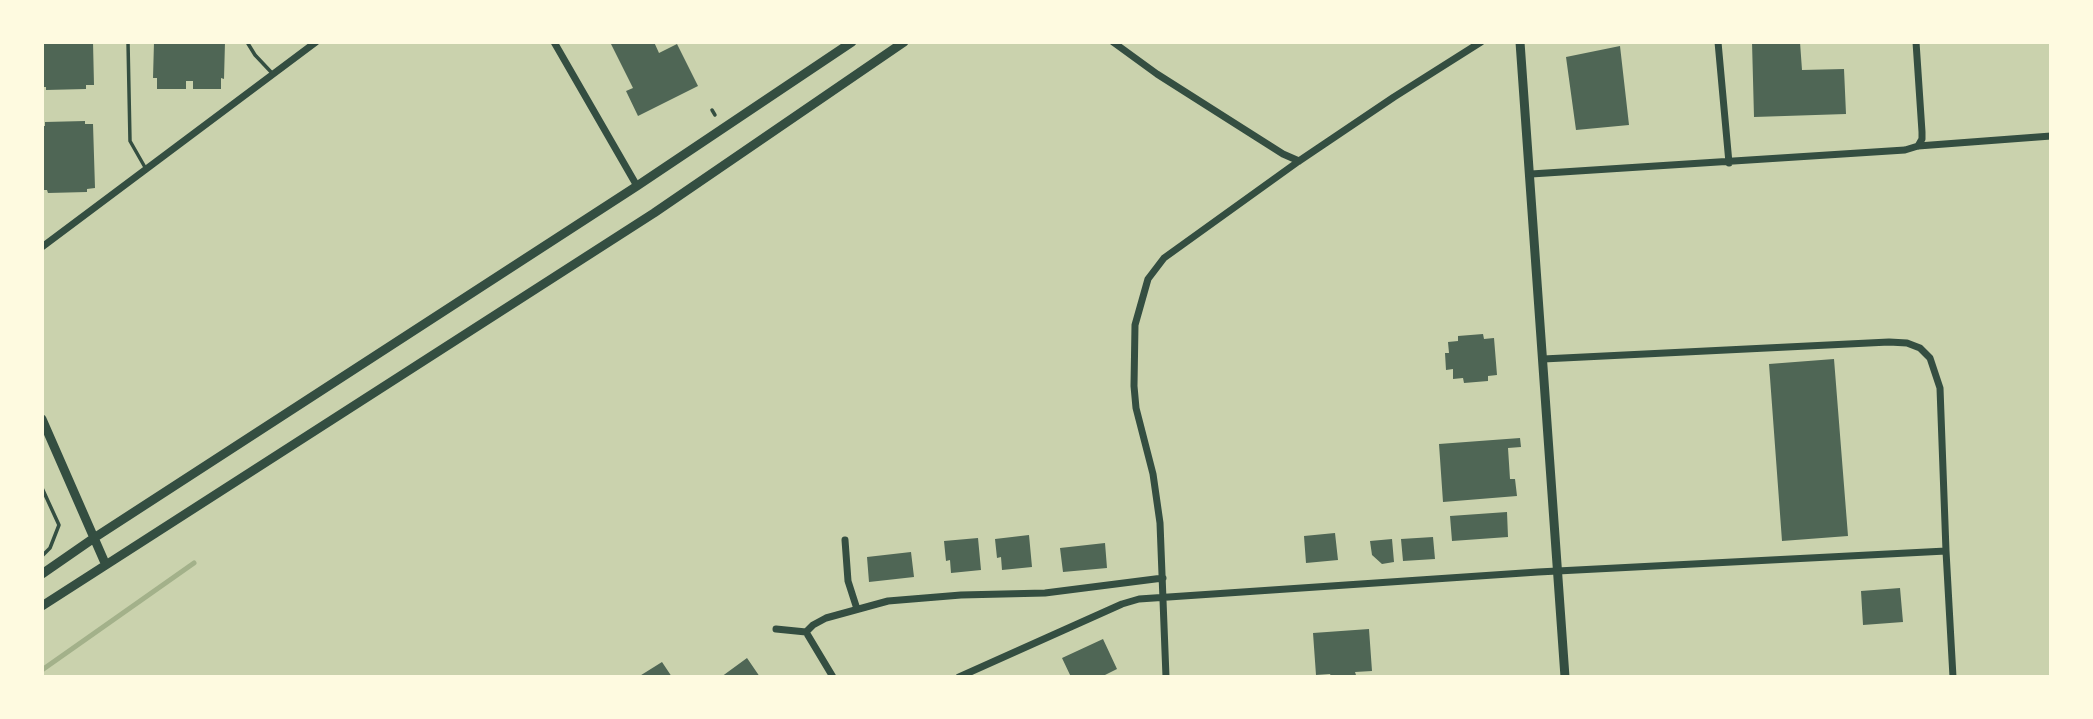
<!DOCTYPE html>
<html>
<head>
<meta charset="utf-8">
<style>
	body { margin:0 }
	#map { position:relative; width:2093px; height:719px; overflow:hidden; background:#e9edc9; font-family:"Open Sans",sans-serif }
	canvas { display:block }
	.frame { position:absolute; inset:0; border:44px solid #fefae0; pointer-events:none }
</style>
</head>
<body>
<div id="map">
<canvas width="2093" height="719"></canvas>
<div class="frame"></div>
</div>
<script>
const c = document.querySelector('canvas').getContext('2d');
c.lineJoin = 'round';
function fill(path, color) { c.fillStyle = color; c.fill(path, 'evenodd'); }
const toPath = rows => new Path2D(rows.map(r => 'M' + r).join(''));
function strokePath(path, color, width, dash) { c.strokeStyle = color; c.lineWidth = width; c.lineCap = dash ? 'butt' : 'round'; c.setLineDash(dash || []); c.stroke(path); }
fill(toPath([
	[42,42,2051,42,2051,677,42,677]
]), '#cad2ad');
strokePath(toPath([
	[42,670,194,563]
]), '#a3b18a', 5);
fill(toPath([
	[42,42,93,42,94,85,86,85,86,89,46,90,46,87,42,87],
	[154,42,225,42,224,79,221,78,221,89,193,89,193,81,186,81,186,89,157,89,157,78,153,78],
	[610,42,654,42,659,53,677,44,698,86,638,116,626,91,633,88],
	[1752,42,1800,42,1802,70,1844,69,1846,114,1754,117],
	[1620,46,1629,125,1576,130,1566,57],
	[85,121,85,124,93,124,95,188,87,189,87,192,48,193,47,190,42,190,42,162,44,162,44,155,42,155,42,126,45,126,45,122],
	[1483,334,1484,339,1494,338,1497,375,1488,376,1488,381,1464,383,1463,378,1453,379,1453,369,1446,370,1445,353,1449,353,1448,342,1458,341,1458,336],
	[1834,359,1848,536,1782,541,1769,364],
	[1520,438,1521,447,1508,448,1510,479,1515,479,1517,496,1443,502,1439,444],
	[1507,512,1508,537,1452,541,1450,516],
	[1335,533,1338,560,1306,563,1304,536],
	[1029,535,1032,567,1002,570,1001,557,997,558,995,539],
	[1433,537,1435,559,1403,561,1401,539],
	[978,538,981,570,951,573,950,560,946,561,944,541],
	[1392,539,1394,562,1382,564,1372,555,1370,541],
	[1105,543,1107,568,1063,572,1060,548],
	[911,552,914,577,869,582,867,557],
	[1900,588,1903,622,1863,625,1861,591],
	[1369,629,1372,671,1355,672,1356,675,1331,676,1330,674,1316,675,1313,633],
	[1103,639,1117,669,1101,677,1071,677,1062,658],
	[747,658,760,677,721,677],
	[662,662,672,677,638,677]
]), '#4f6655');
strokePath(toPath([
	[128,42,130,141,146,169],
	[247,42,255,55,272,73],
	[712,110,715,115],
	[42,488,59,525,50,548,42,556]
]), '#344e41', 3.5);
strokePath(toPath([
	[554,42,637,186],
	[1113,42,1157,74,1242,128,1283,154,1299,161],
	[1718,42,1729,163],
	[1916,42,1922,132,1922,139,1918,146],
	[1531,174,1905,150,1918,146,2051,136],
	[42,247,316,42],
	[1543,359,1889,342,1907,343,1920,348,1930,358,1940,388,1946,551,1953,677],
	[845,540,848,581,857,609],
	[776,629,806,632,833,677],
	[806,632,813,625,826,618,888,601,961,595,1045,593,1163,578],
	[959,677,1122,604,1139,599,1538,572,1946,551],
	[1166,677,1160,523,1153,474,1136,408,1134,386,1135,325,1148,279,1164,258,1299,161,1394,97,1481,42]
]), '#344e41', 7);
strokePath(toPath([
	[1520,42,1565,677],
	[42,419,105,563],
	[42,574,94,538,637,186,852,42],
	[42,606,654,213,904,42]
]), '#344e41', 9);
</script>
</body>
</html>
